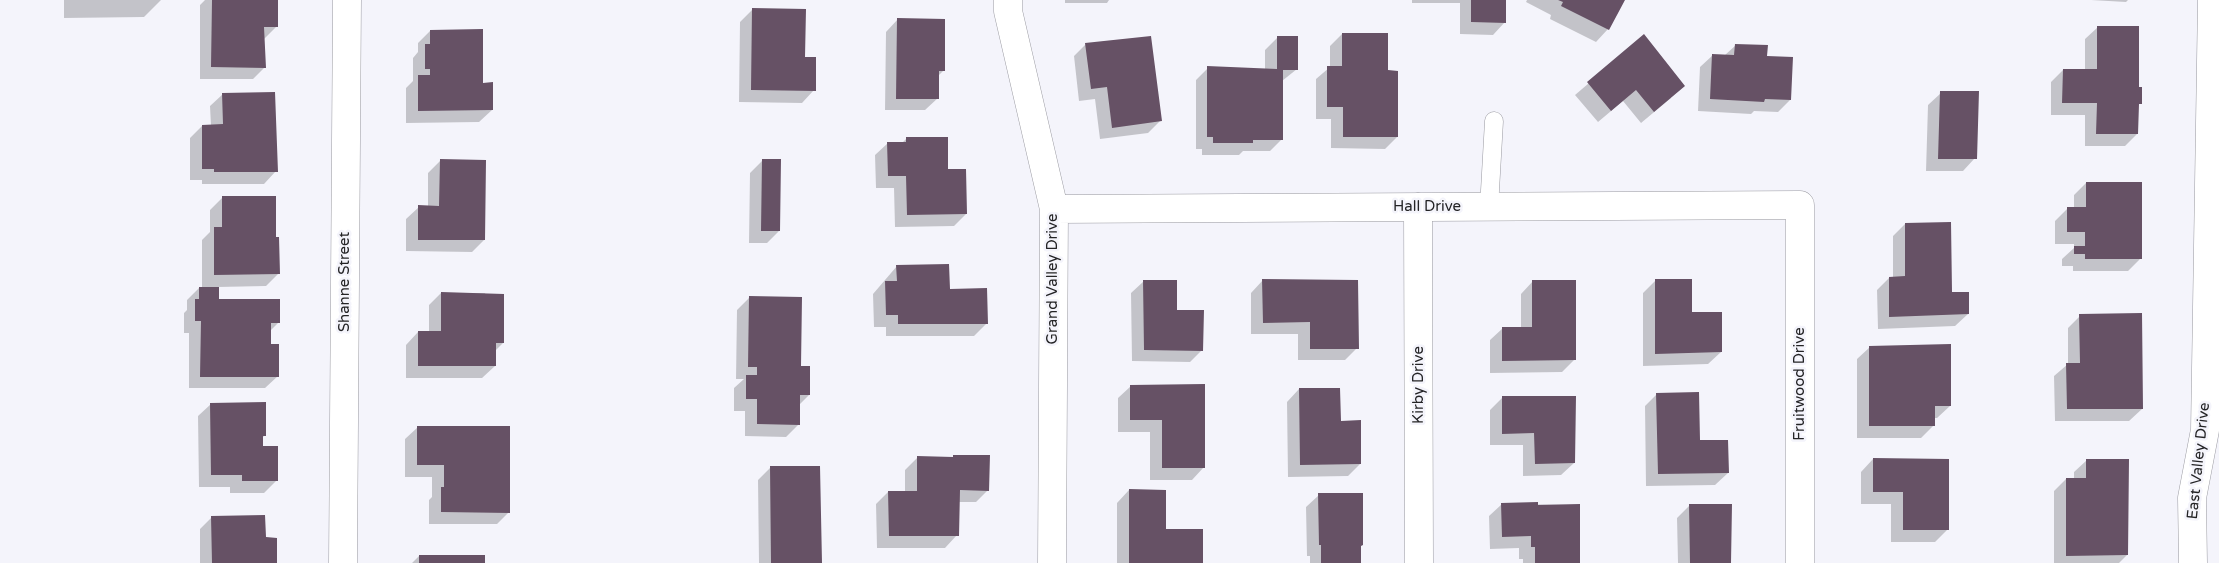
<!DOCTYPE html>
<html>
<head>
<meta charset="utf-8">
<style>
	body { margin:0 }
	canvas { display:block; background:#f4f4fb }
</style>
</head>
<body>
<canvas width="2219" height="563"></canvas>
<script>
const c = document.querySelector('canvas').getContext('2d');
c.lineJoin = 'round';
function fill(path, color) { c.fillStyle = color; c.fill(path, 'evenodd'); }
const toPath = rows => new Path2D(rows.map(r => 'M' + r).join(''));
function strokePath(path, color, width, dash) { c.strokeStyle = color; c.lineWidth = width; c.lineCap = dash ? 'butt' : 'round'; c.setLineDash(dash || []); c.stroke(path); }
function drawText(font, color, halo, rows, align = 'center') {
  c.font = font + ' "Varela Round",sans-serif'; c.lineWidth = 5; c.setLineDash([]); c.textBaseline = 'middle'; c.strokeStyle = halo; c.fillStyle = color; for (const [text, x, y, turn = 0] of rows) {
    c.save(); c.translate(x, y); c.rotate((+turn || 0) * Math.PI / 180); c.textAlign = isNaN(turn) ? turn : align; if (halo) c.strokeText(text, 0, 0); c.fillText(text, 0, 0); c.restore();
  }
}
fill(toPath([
	[64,0,161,0,144,17,64,18],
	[205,0,277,0,276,27,264,39,265,67,253,79,200,79,200,5],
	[1065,0,1109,0,1107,3,1065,3],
	[1412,0,1505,0,1505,22,1493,35,1460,34,1460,3,1412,3],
	[1527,0,1623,0,1608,29,1596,42,1550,19,1551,15,1526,2],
	[2091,0,2128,0,2126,2],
	[752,10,803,58,814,90,802,103,739,102,740,22],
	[898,19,944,70,938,76,938,98,925,110,885,110,886,32],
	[2098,27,2137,88,2140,103,2137,106,2137,134,2125,146,2085,146,2085,115,2051,115,2051,82,2063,70,2085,70,2085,39],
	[430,31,482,84,492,110,479,122,406,123,406,88,413,81,413,58,418,52,418,43],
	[1342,34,1387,71,1397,137,1385,149,1331,148,1331,119,1316,119,1316,79,1330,67,1330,46],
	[1644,36,1671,98,1641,123,1623,101,1598,122,1575,95],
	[1277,38,1297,69,1282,81,1282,139,1270,151,1243,151,1239,155,1202,155,1202,149,1196,149,1196,80,1208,68,1254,68,1254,70,1265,70,1265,50],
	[1086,44,1160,121,1148,133,1100,139,1095,99,1079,101,1074,56],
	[1736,45,1766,57,1790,100,1778,112,1754,111,1751,114,1698,111,1700,67,1713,55,1725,55],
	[1941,93,1975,158,1963,171,1926,171,1928,105],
	[223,94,276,171,264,184,202,184,202,180,190,180,190,138,202,126,211,126,210,106],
	[907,138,947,170,966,214,954,226,895,227,894,188,876,188,875,155,888,143,902,143],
	[440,161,484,240,472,252,406,251,406,219,419,207,428,207,428,173],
	[762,161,779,231,767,243,749,243,750,173],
	[2086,183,2140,259,2128,271,2073,271,2073,266,2062,266,2062,259,2074,248,2074,244,2055,244,2055,221,2068,208,2074,208,2074,195],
	[223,197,275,238,278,274,266,286,218,287,218,301,278,323,269,332,269,345,278,376,265,388,189,388,189,333,184,333,184,313,187,310,187,300,199,288,202,288,202,240,210,232,210,210],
	[1905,224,1950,293,1968,314,1955,326,1878,329,1877,290,1889,278,1893,278,1893,236],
	[897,266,949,290,987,323,974,336,886,336,886,327,874,327,873,294],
	[1263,280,1357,348,1345,360,1298,360,1298,334,1251,334,1251,293],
	[1656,280,1691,313,1721,352,1708,364,1643,366,1643,293],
	[1144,281,1176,311,1202,350,1190,362,1132,361,1131,293],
	[1533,281,1574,360,1562,372,1490,373,1490,340,1503,328,1521,328,1521,294],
	[441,293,485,293,503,343,495,351,495,366,482,378,406,378,406,345,418,332,429,332,429,305],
	[749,298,800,368,809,395,799,405,799,424,786,437,745,436,745,411,734,411,734,388,744,379,736,379,737,310],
	[2080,316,2142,409,2129,421,2055,421,2054,376,2068,364,2068,328],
	[1870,347,1950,406,1937,418,1934,418,1934,425,1921,438,1857,438,1857,359],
	[1131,386,1204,386,1204,467,1192,480,1150,480,1150,432,1118,432,1118,398],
	[1299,389,1360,464,1348,476,1288,477,1287,402],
	[1657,394,1728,473,1715,485,1646,486,1645,406],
	[1502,398,1574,463,1561,475,1523,476,1523,445,1490,445,1490,410],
	[211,404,265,435,261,439,261,447,277,480,264,493,230,493,230,487,199,487,198,416],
	[418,427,509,512,497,524,429,524,429,500,432,497,432,477,405,477,405,439],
	[918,457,988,490,976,502,958,502,957,535,945,548,877,548,876,504,888,492,905,492,905,470],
	[1873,459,1947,530,1935,542,1891,542,1891,504,1861,504,1861,472],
	[2087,460,2127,555,2119,563,2054,563,2054,491,2066,479,2074,479,2074,472],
	[770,468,820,563,759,563,758,480],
	[1129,490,1165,530,1202,563,1117,563,1117,503],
	[1319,495,1359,547,1359,563,1310,563,1310,556,1307,556,1306,507],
	[1502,504,1578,505,1579,563,1523,563,1523,559,1519,559,1519,548,1490,549,1489,516],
	[1689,506,1730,563,1678,563,1677,518],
	[212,517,265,539,276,563,200,563,200,529],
	[419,556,484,563,412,563]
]), '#0003');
fill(toPath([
	[212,0,278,0,278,27,264,27,266,68,211,67],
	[1471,0,1506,0,1506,23,1471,22],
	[1558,0,1625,0,1609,30,1561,6,1563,2],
	[752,8,806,9,805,57,816,57,816,91,751,90],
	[897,18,945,19,945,71,939,71,939,99,896,99],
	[2097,26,2139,26,2139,87,2142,87,2142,104,2139,104,2138,134,2096,134,2097,103,2062,103,2063,69,2097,69],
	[483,29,483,83,493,82,493,110,418,111,418,75,430,75,430,69,425,69,425,44,430,44,430,30],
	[1342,33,1388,33,1388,70,1398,71,1398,137,1343,137,1343,107,1327,107,1327,66,1342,66],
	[1644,34,1685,86,1654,112,1636,90,1611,111,1587,82],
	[1151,36,1162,121,1112,128,1107,87,1091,89,1085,43],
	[1277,36,1298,36,1298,70,1283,70,1283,140,1253,140,1253,143,1213,143,1213,137,1207,137,1207,66,1277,69],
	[1735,44,1768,45,1767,56,1793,57,1791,100,1765,99,1764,102,1710,99,1712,54,1734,55],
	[1940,91,1979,91,1977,159,1938,159],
	[275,92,278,172,214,172,214,169,202,169,202,125,223,124,222,93],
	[906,137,948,137,948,169,966,169,967,214,907,215,906,176,888,176,887,142,906,142],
	[440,159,486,160,485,240,418,240,418,205,439,206],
	[762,159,781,159,780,231,761,231],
	[2086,182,2142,182,2142,259,2085,259,2085,254,2074,254,2074,246,2085,246,2085,232,2067,232,2067,207,2086,207],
	[222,196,276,196,276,237,279,237,280,274,214,275,214,227,222,227],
	[1951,222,1952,292,1969,292,1969,314,1889,317,1889,277,1905,276,1905,223],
	[949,264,950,289,987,288,988,324,898,324,898,315,886,315,885,281,897,281,896,265],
	[1262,279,1358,280,1359,349,1310,349,1310,322,1263,323],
	[1655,279,1692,279,1692,312,1722,312,1722,352,1655,354],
	[1143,280,1177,280,1177,310,1204,310,1203,351,1144,350],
	[1532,280,1576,280,1576,360,1502,361,1502,327,1532,327],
	[199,287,219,287,219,299,280,299,280,323,271,323,271,344,279,344,279,377,200,377,201,321,195,321,195,299,199,299],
	[441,292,504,294,504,343,496,343,496,366,418,366,418,331,441,331],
	[749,296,802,297,801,366,810,366,810,395,800,395,800,425,757,424,757,399,746,399,746,375,757,375,757,367,748,367],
	[2142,313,2143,409,2067,409,2066,363,2080,363,2079,314],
	[1951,344,1951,406,1935,406,1935,426,1869,426,1869,346],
	[1205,384,1205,468,1162,468,1162,420,1130,420,1130,385],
	[1299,388,1340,388,1341,421,1361,420,1361,464,1300,465],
	[1699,392,1700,440,1728,440,1729,473,1658,474,1656,393],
	[1502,396,1576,396,1575,463,1535,464,1534,433,1502,434],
	[266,402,266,436,263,436,263,446,278,446,278,481,242,481,242,475,211,475,210,403],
	[417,426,510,426,510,513,441,512,441,487,444,487,444,465,417,465],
	[953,455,990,455,989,491,960,490,959,536,889,536,888,491,917,491,917,456,953,457],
	[1873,458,1949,459,1949,530,1903,530,1903,492,1873,492],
	[2086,459,2129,459,2128,555,2066,556,2066,478,2086,478],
	[770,466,820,466,822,563,771,563],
	[1129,489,1166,490,1166,529,1203,529,1203,563,1129,563],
	[1318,493,1363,493,1363,545,1361,546,1361,563,1321,563,1321,545,1319,545],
	[1538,502,1538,505,1580,504,1580,563,1535,563,1535,547,1531,547,1531,536,1502,537,1501,503],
	[1689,504,1732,504,1731,563,1690,563],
	[265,515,266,537,277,538,277,563,212,563,211,516],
	[419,555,485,555,485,563,419,563]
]), '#665165');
const service = toPath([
	[1489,208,1494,121]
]);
const minor = toPath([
	[1008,0,1008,11,1054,209,1052,563],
	[1418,207,1419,563],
	[1054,209,1800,205,1800,563],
	[343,563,347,0],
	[2193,563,2192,498,2205,430,2212,0]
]);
strokePath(service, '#9999a0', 19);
strokePath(minor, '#9999a0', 29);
strokePath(service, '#fff', 18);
strokePath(minor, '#fff', 28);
drawText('15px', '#242426', '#f4f4fb', [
	["Hall Drive",1427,207],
	["Grand Valley Drive",1053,279,-90],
	["Shanne Street",345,282,-90],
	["Fruitwood Drive",1800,384,-90],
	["Kirby Drive",1419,385,-90],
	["East Valley Drive",2199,461,-84]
]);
</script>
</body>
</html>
